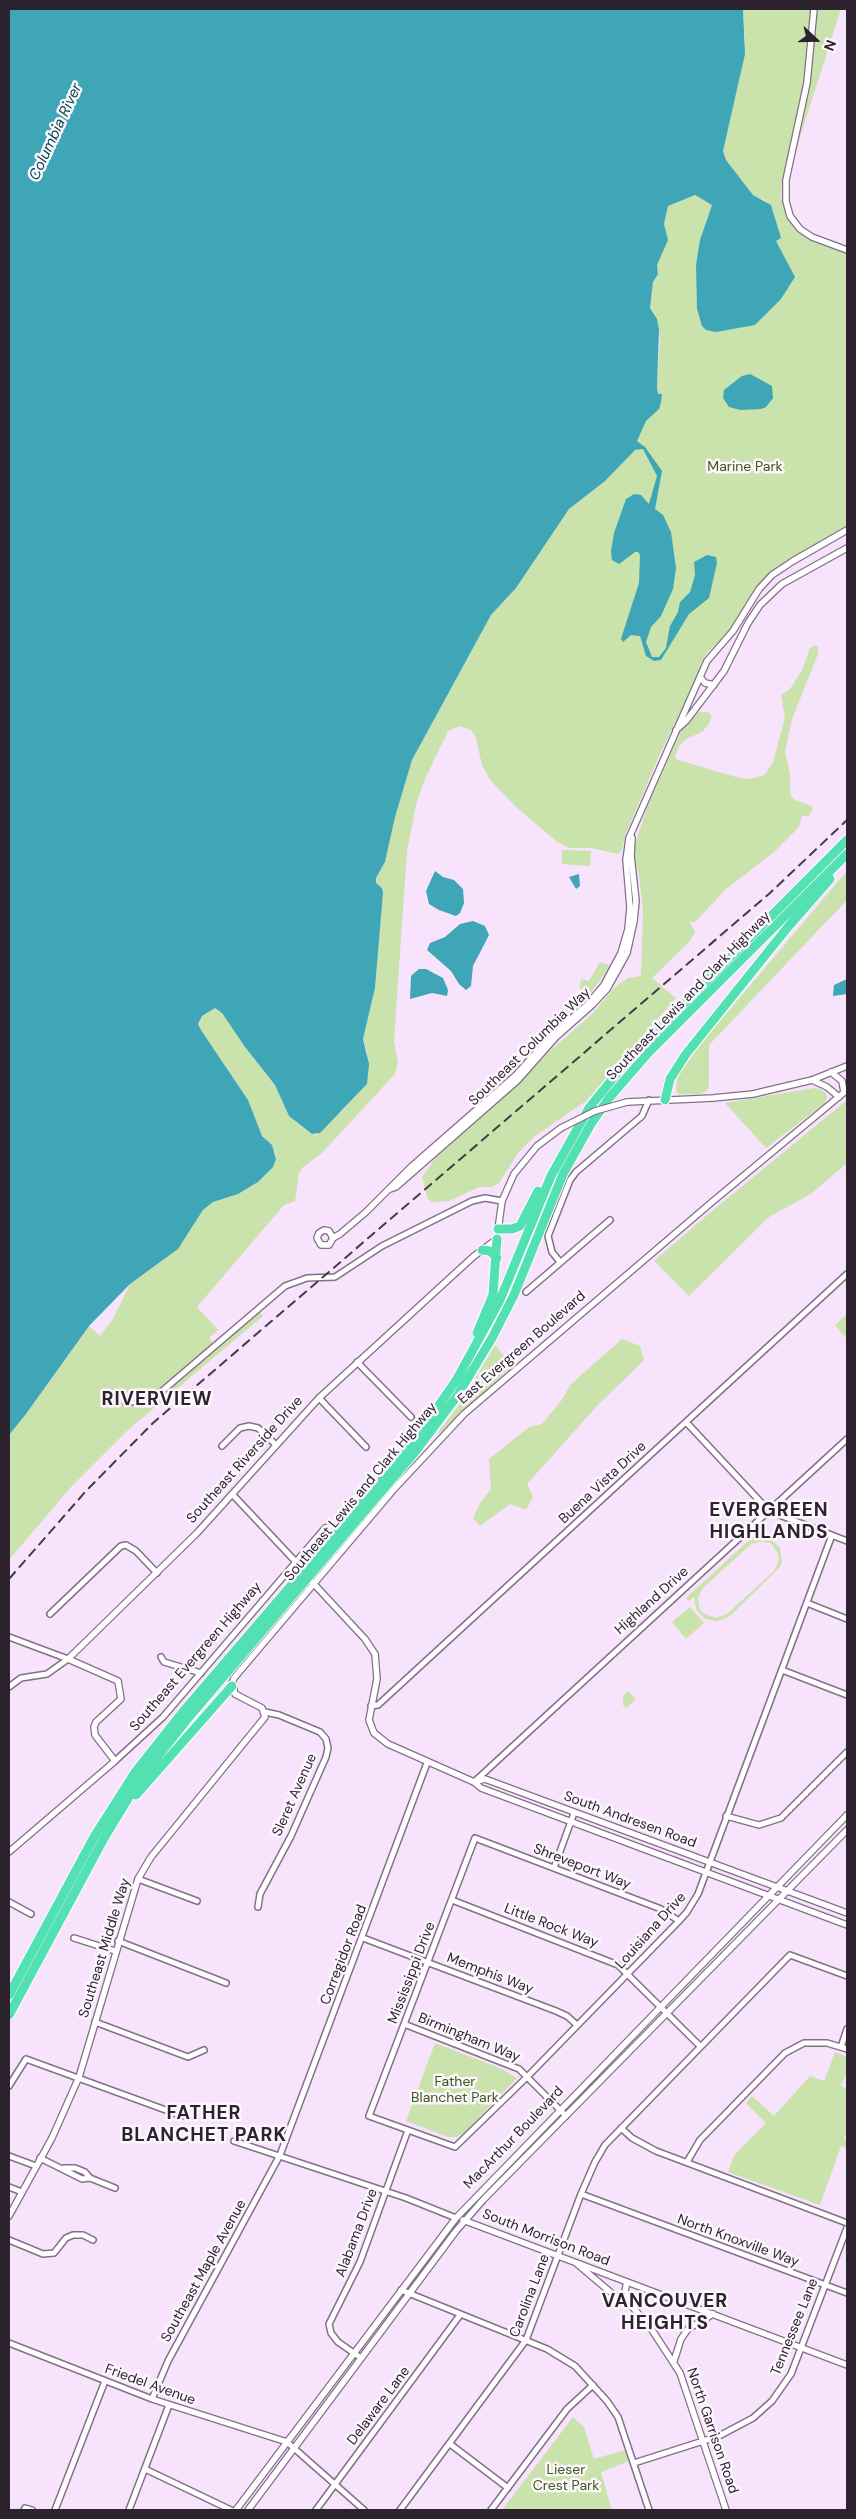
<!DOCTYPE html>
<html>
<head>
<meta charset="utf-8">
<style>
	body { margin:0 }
	#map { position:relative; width:856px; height:2519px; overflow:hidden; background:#f8e3fc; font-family:"DM Sans",sans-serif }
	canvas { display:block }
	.frame { position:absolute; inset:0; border:10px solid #2d232f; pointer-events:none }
	.north { position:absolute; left:791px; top:15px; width:50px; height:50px; -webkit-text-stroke:4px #fcf6fd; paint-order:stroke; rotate:111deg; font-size:14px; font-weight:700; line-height:20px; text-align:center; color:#2d232f }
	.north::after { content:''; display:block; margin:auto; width:18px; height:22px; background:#2d232f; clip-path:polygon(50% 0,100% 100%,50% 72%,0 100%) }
</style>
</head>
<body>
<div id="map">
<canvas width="856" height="2519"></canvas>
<div class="frame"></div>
<div class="north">N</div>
</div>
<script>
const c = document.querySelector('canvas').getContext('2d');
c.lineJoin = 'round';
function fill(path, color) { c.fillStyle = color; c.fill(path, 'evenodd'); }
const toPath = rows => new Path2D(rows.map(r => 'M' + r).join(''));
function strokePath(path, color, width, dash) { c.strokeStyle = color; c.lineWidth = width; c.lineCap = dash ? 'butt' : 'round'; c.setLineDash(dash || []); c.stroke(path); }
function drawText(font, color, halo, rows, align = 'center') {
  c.font = font + ' "DM Sans",sans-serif'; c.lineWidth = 5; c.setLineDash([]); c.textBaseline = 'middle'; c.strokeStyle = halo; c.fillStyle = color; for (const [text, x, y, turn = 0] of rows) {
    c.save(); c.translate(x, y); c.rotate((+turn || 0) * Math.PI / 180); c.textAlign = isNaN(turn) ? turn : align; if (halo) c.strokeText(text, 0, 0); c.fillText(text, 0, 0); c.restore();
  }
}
fill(toPath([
	[743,9,841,9,794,156,782,183,781,194,782,200,803,235,847,254,847,527,838,535,779,567,756,589,730,630,707,653,701,663,693,693,681,711,659,756,626,833,621,852,618,854,591,848,569,848,556,841,516,807,490,780,482,765,476,738,471,730,460,726,448,731,424,781,416,805,407,851,394,1041,398,1063,395,1074,321,1154,303,1167,299,1173,295,1201,284,1205,197,1307,218,1330,209,1338,213,1343,255,1307,263,1316,129,1429,71,1487,9,1560,9,1435,26,1414,89,1326,100,1336,113,1319,130,1284,178,1249,203,1210,213,1202,238,1194,258,1182,273,1167,276,1159,275,1153,259,1130,248,1100,201,1030,198,1024,202,1016,215,1008,222,1013,245,1047,275,1085,289,1116,312,1134,316,1135,343,1110,367,1084,367,1051,363,1039,375,988,383,893,382,888,376,883,376,878,385,862,395,817,412,760,491,615,516,588,569,509,605,480,630,454,643,445,637,441,643,425,661,402,662,394,658,394,657,388,660,339,657,319,650,308,653,282,658,274,657,265,667,240,664,224,668,206,695,195,712,205,700,240,697,309,702,326,760,321,793,281,793,274,775,241,780,238,773,210,766,201,753,195,726,160,723,151,741,68,745,42],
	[816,645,818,647,818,654,792,719,785,751,790,774,790,793,793,799,811,806,813,808,809,816,802,816,799,827,773,853,726,889,695,922,690,922,695,933,689,942,652,978,676,998,586,1101,535,1136,518,1153,499,1183,492,1187,479,1187,449,1201,432,1202,428,1199,422,1177,440,1152,518,1084,550,1051,593,1013,615,987,628,978,641,976,643,911,639,875,634,857,635,845,647,807,683,726,698,712,708,712,712,716,709,724,702,732,686,739,679,746,675,757,678,760,736,777,749,779,765,775,773,762,785,718,781,695,790,689,802,670,810,648],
	[562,850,591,851,590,866,562,864],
	[847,871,847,900,709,1045,709,1087,707,1091,700,1094,678,1094,676,1089,678,1075,703,1041],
	[600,962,611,966,585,1000,580,988,581,979,589,981],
	[814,1088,819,1089,825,1092,827,1097,825,1103,766,1148,725,1103],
	[847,1100,847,1163,811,1194,769,1217,689,1296,654,1261,706,1216],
	[847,1314,847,1339,835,1325],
	[622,1339,640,1346,644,1360,596,1407,527,1484,533,1497,526,1510,510,1504,480,1526,473,1518,480,1503,491,1489,489,1459,529,1427,542,1424,561,1401,571,1384],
	[495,1345,512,1366,439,1434,439,1431,462,1401],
	[761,1529,764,1532,759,1537,771,1539,780,1548,782,1561,780,1567,730,1616,718,1621,705,1619,696,1609,694,1597,689,1601,686,1598],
	[761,1541,772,1544,778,1554,779,1560,774,1571,727,1614,716,1618,705,1614,700,1610,698,1598,703,1588,750,1545],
	[690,1607,704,1623,686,1639,672,1622],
	[628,1691,636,1699,626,1708,623,1705,623,1696],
	[435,2043,502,2069,517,2078,463,2134,456,2137,448,2137,406,2121],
	[835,2052,847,2057,847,2072,841,2086,847,2089,847,2129,844,2139,847,2140,847,2148,841,2146,820,2205,728,2172,735,2154,766,2123,746,2103,752,2096,774,2116,810,2076,824,2081],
	[573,2417,584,2427,594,2459,625,2450,629,2461,601,2472,612,2510,502,2510]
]), '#cae2ab');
fill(toPath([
	[9,9,743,9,745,54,723,151,726,160,753,195,771,205,781,238,776,241,795,277,781,299,755,325,716,332,706,330,702,326,697,309,696,265,700,240,712,205,695,195,668,206,664,224,668,240,657,265,658,274,653,282,650,308,657,319,659,329,657,388,658,394,662,394,661,402,659,409,646,421,637,441,645,447,662,471,655,509,663,515,671,532,676,568,673,589,661,616,651,627,646,642,652,657,659,657,666,648,670,626,678,612,680,602,690,592,695,575,694,562,707,555,716,557,717,563,709,598,689,614,661,660,654,661,646,656,640,636,631,635,623,642,621,639,639,583,640,555,638,552,635,552,619,564,612,560,611,551,614,533,626,499,634,494,641,495,649,504,657,476,643,449,635,450,605,481,569,509,516,588,491,615,412,760,395,817,385,862,376,878,376,883,382,888,383,893,375,988,363,1039,369,1064,367,1084,320,1133,312,1134,289,1116,275,1085,245,1047,222,1013,215,1008,202,1016,198,1024,201,1030,248,1100,262,1136,272,1145,276,1159,273,1167,258,1182,238,1194,213,1202,203,1210,178,1249,130,1284,89,1326,26,1414,9,1435],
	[750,374,772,386,773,398,766,407,761,409,740,410,729,407,723,398,724,390,742,376],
	[435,871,443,877,454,880,463,889,464,903,460,913,456,916,439,910,429,904,426,891],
	[579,874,580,886,576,889,569,877],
	[473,921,485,926,489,935,473,966,471,986,466,990,459,984,451,971,427,950,430,943,445,937,460,924],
	[419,969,426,969,443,978,448,990,447,996,432,993,410,999,411,976],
	[847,979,847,994,833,996,834,985]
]), '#3ea6b6');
const minor = toPath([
	[560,1262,552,1252,548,1236,570,1180,576,1172,642,1116,649,1100],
	[526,1292,610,1220],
	[357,1362,411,1417],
	[319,1398,366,1447],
	[126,1403,153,1397,161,1392,285,1286,307,1278,335,1277,382,1246,472,1201,485,1198,502,1201],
	[686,1422,769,1511,847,1541],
	[222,1446,240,1428,249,1426,258,1428,275,1444],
	[233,1495,296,1562],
	[807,1603,847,1619],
	[50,1614,121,1546,126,1545,136,1551,157,1573],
	[9,1637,68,1659],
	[161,1657,164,1662,201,1673],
	[782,1670,847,1695],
	[9,1687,21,1678,47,1674,68,1659],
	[371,1706,378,1705,847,1274],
	[115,1761,163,1717,325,1528],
	[474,1782,847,1439],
	[726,1816,759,1825,781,1818,847,1752],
	[554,1868,574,1813],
	[138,1879,197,1901],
	[452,1900,618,1965,700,2046],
	[9,1902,31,1914],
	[258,1907,260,1894,291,1836,326,1757,328,1748,326,1739,320,1732,279,1715,265,1712],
	[679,1921,661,1909,475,1838,369,2116,455,2147,527,2077,679,1921,687,1912,698,1894,832,1535],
	[74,1938,115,1951],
	[363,1938,556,2011,567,2016,577,2025],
	[118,1941,226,1983],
	[95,2022,188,2057,204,2050],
	[404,2024,519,2069,566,2116],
	[841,2047,847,2029],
	[9,2086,26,2059,182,2116],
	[621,2128,632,2138,656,2151,847,2223],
	[234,2141,406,2198,456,2218],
	[9,2156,36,2166],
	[40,2158,82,2179,90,2178,115,2188],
	[687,2162,700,2140,785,2053,804,2043,827,2043,847,2049],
	[64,2168,75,2168,85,2172,90,2178],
	[9,2187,22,2192],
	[581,2194,847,2293],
	[9,2240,43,2254,54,2253,66,2238,73,2235,83,2235,93,2240],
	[401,2290,547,2349,575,2366,607,2401,618,2417,649,2510],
	[9,2343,152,2399,287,2442,364,2510],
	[361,2358,338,2342,331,2333,329,2324,360,2262,408,2130],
	[152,2399,168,2361,280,2155,427,1763],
	[450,2444,508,2488],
	[634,2463,719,2436,753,2418,772,2401,791,2374,847,2228],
	[145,2469,231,2510],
	[24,2510,25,2508,32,2510],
	[55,2510,105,2381],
	[129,2510,169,2405],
	[316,2510,460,2315],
	[400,2510,526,2340,581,2194,595,2162,605,2145,790,1955,847,1976],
	[491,2510,567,2409,593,2385]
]);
const tertiary = toPath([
	[814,9,807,83,786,180,786,201,790,216,800,229,812,237,847,250],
	[700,677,705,683,714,685],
	[676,730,686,721,724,671,748,623,760,605,782,584,847,548],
	[831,1072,842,1081,844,1092],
	[812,1080,827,1087,839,1097],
	[627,1102,713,1098,753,1094,812,1080,847,1066],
	[390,1189,396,1187,517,1081,556,1037,591,1006,607,989,627,953,634,921,636,901,631,856,632,838],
	[498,1230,502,1201,514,1174,537,1146,561,1128],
	[333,1238,329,1231,324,1230,319,1233,317,1238,321,1245,329,1245,333,1238,340,1234,366,1212,412,1166,516,1075,552,1035,587,1005,604,985,621,953,628,929,630,907,626,860,629,838,707,661,733,631,759,589,772,575,793,561,847,530],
	[313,1583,365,1639,375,1654,377,1679,369,1720,374,1733,388,1744,474,1782,481,1788,847,1925],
	[474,1782,485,1779,847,1913],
	[9,1852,115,1761,95,1735,94,1727,96,1722,121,1699,118,1681,68,1659,197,1533,319,1398,474,1256,497,1239],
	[9,2216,52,2138,79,2077,138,1879,151,1857,265,1717,262,1708,235,1694,232,1683,234,1678,395,1488,464,1414,712,1202,847,1090],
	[463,2220,847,2365],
	[576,2263,621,2301,630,2304],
	[627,2282,625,2291,630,2304,652,2330,680,2373,726,2510],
	[674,2361,681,2339,688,2329,713,2314],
	[236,2510,456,2218,847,1815],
	[248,2510,456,2231,483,2200,847,1830]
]);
const motorway = toPath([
	[665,1100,670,1079,686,1054,788,927,830,879],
	[498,1229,512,1229,520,1226,538,1191],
	[482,1250,490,1251,497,1258],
	[477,1333,493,1295,497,1239],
	[136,1795,232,1686],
	[9,1995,94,1837,136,1771,182,1713,380,1482,424,1427,457,1379,500,1300,551,1176,589,1108,627,1061,847,840],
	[9,2015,103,1840,140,1779,189,1717,415,1452,457,1396,492,1338,514,1295,563,1174,591,1124,609,1098,649,1052,847,854]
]);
strokePath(minor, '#856e8a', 8);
strokePath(tertiary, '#856e8a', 8);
strokePath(motorway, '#fff', 11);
strokePath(minor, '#fff', 5);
strokePath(tertiary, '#fff', 5.5);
strokePath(motorway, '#53e1b3', 9);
strokePath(toPath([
	[9,1579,86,1491,153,1423,770,893,847,820]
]), '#453a47', 2, [10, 5]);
const tertiaryBridge = toPath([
	[561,1128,595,1111,627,1102]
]);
strokePath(tertiaryBridge, '#856e8a', 8, []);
strokePath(tertiaryBridge, '#fff', 5.5);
drawText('14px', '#41571a', '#fcf6fd', [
	["Marine Park",745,467],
	["Father",455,2082],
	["Blanchet Park",455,2098],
	["Lieser",566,2470],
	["Crest Park",566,2486]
]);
drawText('14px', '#2d232f', '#fcf6fd', [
	["Southeast Lewis and Clark Highway",689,996,-46],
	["Southeast Columbia Way",530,1047,-44],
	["East Evergreen Boulevard",522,1348,-41],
	["Southeast Riverside Drive",245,1460,-48],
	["Buena Vista Drive",603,1483,-43],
	["Southeast Lewis and Clark Highway",361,1492,-50],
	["Highland Drive",652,1601,-42],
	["Southeast Evergreen Highway",196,1657,-49],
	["Sleret Avenue",295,1795,-66],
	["South Andresen Road",630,1820,20],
	["Shreveport Way",582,1867,21],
	["Little Rock Way",551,1926,21],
	["Louisiana Drive",651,1931,-48],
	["Southeast Middle Way",105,1948,-73],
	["Corregidor Road",344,1955,-69],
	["Mississippi Drive",412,1973,-69],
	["Memphis Way",490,1974,21],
	["Birmingham Way",469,2038,22],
	["MacArthur Boulevard",514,2138,-46],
	["Alabama Drive",357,2233,-69],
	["South Morrison Road",546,2238,21],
	["North Knoxville Way",738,2241,20],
	["Southeast Maple Avenue",204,2271,-61],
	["Carolina Lane",530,2296,-69],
	["Tennessee Lane",795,2327,-68],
	["Friedel Avenue",150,2385,20],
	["Delaware Lane",379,2406,-53],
	["North Garrison Road",712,2431,71]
]);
drawText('italic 15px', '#04464e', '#fcf6fd', [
	["Columbia River",56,132,-65]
]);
c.letterSpacing = '1px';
drawText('bold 19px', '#2d232f', '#fcf6fd', [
	["RIVERVIEW",157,1400],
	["EVERGREEN",769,1511],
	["HIGHLANDS",769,1533],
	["FATHER",204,2114],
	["BLANCHET PARK",204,2136],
	["VANCOUVER",665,2302],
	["HEIGHTS",665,2324]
]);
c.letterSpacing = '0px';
</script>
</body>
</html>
